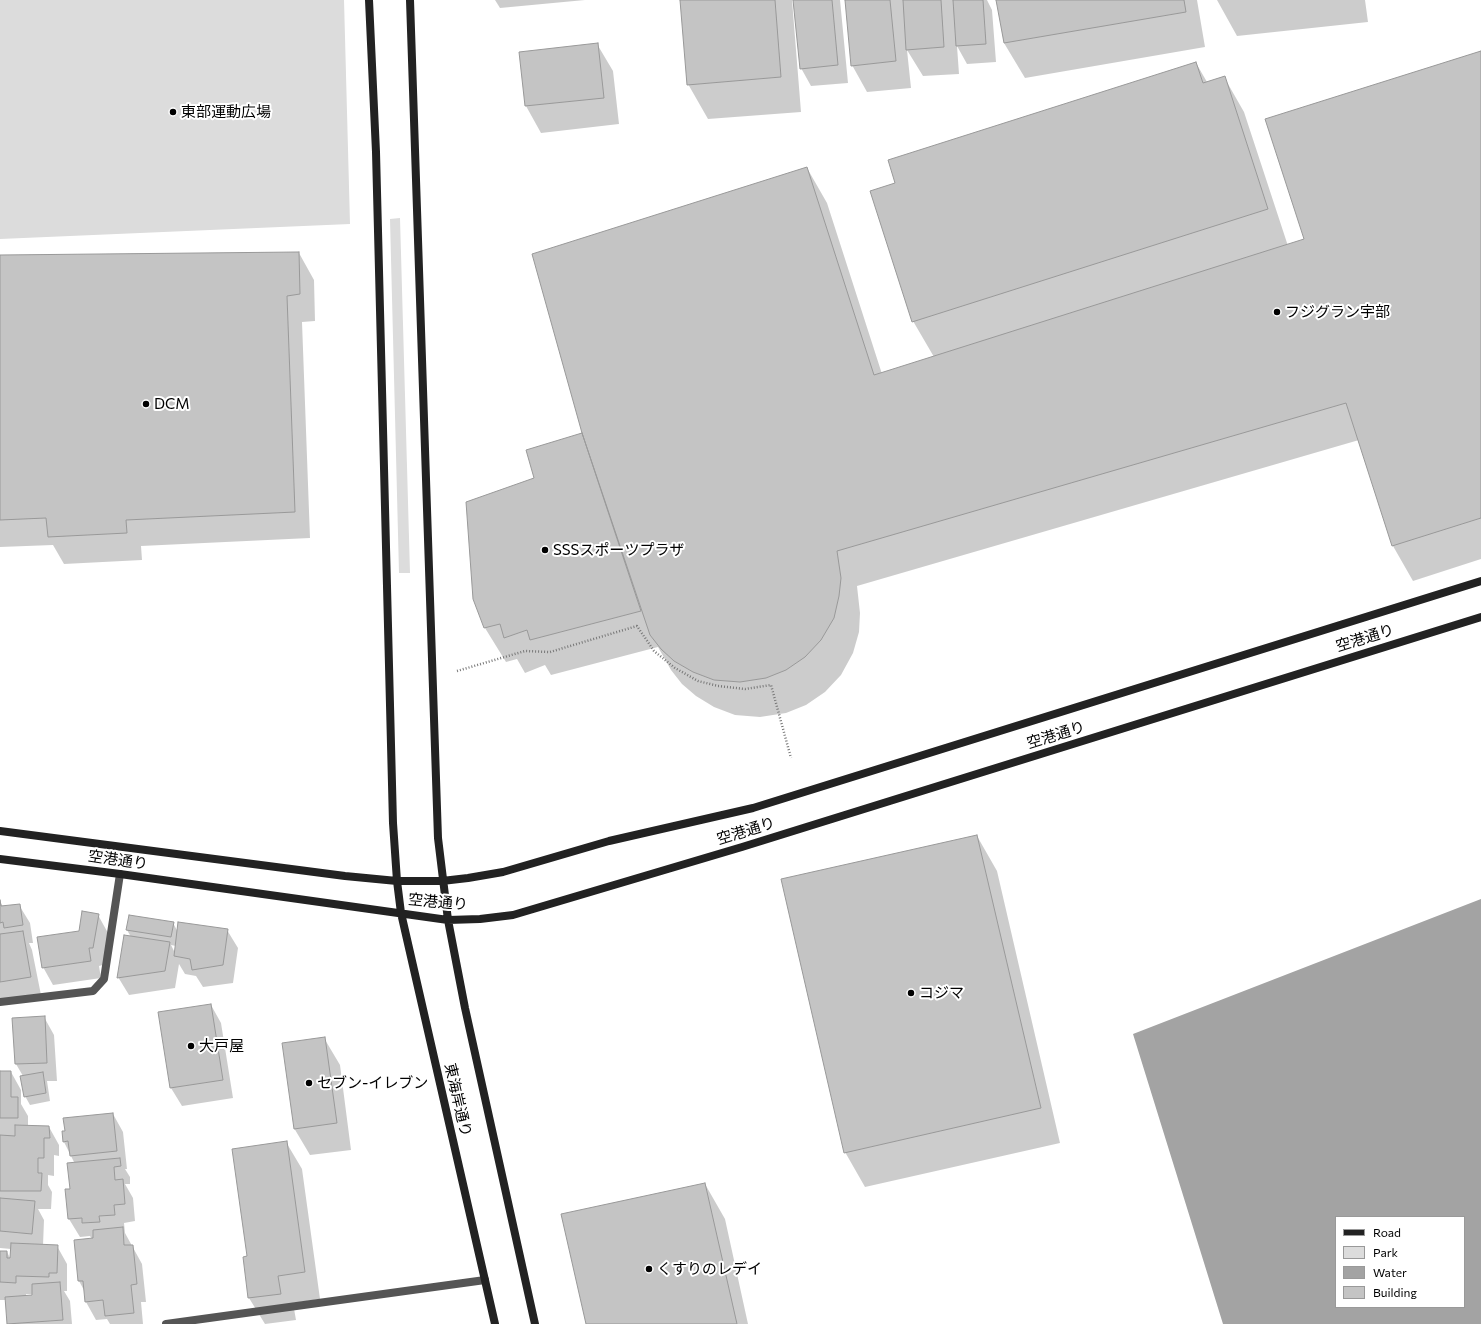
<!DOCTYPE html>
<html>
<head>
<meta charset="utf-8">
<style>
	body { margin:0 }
	#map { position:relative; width:1481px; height:1324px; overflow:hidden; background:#fff; font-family:Commissioner,sans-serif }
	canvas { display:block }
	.legend { position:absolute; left:1335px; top:1216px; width:130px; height:92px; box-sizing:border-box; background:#fff; border:1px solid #999; margin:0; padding:5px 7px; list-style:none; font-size:12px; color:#000 }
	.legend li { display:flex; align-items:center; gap:8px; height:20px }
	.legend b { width:20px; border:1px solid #999 }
</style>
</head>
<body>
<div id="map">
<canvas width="1481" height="1324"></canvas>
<ul class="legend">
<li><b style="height:5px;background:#222"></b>Road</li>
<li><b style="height:11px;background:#dcdcdc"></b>Park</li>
<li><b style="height:11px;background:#a3a3a3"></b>Water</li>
<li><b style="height:11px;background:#c4c4c4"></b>Building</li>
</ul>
</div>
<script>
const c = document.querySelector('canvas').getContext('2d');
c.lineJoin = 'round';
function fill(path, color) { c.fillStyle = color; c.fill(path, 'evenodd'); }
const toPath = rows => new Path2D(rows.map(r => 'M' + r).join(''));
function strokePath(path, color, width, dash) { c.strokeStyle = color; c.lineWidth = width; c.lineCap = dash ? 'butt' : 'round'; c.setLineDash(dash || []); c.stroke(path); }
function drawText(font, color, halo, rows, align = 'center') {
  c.font = font + ' Commissioner,"Noto Sans JP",sans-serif'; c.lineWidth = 4; c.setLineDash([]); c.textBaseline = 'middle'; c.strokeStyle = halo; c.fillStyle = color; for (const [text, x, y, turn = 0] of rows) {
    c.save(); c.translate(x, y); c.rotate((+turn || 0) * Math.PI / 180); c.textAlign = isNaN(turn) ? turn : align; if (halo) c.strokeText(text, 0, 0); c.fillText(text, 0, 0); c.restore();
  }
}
fill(toPath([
	[0,0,344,0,350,224,0,239],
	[400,218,410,573,399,573,390,219]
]), '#dcdcdc');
fill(toPath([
	[1481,899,1481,1324,1223,1324,1133,1034],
	[1336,1217,1464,1217,1464,1307,1336,1307]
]), '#a3a3a3');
fill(toPath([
	[495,0,585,0,500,8],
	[681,0,792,0,801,112,708,119,688,84],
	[794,0,840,0,848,83,811,86,801,68],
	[846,0,987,0,992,10,996,62,967,64,957,46,959,74,923,76,907,50,911,88,867,92,852,65],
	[997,0,1197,0,1205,47,1025,78,1004,43],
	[1217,0,1365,0,1368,22,1237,36],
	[597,44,613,71,619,124,541,133,526,106,520,53],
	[1481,52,1481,559,1413,581,1393,546,1359,440,857,586,860,613,859,632,853,653,841,675,825,692,806,705,786,713,760,717,735,715,714,707,696,696,682,684,671,670,658,647,551,675,545,665,525,673,517,659,506,662,485,628,535,479,527,450,584,434,807,168,827,203,882,374,934,357,913,321,897,183,1196,63,1207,82,1224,77,1244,112,1288,246,1305,240],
	[299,253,314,280,315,321,302,322,310,538,141,546,142,560,64,564,53,545,0,547,0,256],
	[977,836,997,871,1060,1143,865,1187,845,1152],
	[0,901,3,907,19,905,30,923,33,943,29,943,32,950,41,995,0,1002],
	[98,915,108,933,103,965,99,966,101,978,53,985,43,967],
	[173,923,178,932,227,930,238,948,233,983,203,987,196,976,185,974,179,964,175,988,129,995,118,977,131,937,127,930],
	[171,945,176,946,175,953],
	[211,1005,221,1023,233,1098,182,1106,171,1088],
	[44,1017,54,1035,57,1081,47,1081,50,1101,30,1105,25,1096,23,1076,16,1064,13,1019],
	[324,1038,340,1065,351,1150,310,1155,294,1128],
	[0,1072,11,1072,21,1090,21,1104,28,1116,28,1127,49,1127,59,1145,59,1156,54,1155,54,1176,48,1175,48,1185,52,1192,51,1209,38,1209,44,1220,43,1246,57,1246,67,1264,67,1291,64,1291,70,1301,72,1324,8,1324,6,1300,0,1300,0,1252,7,1252,11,1260,11,1249,0,1248],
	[26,1294,33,1294,33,1296,26,1297],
	[113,1114,123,1132,127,1169,125,1169,130,1177,130,1184,125,1184,133,1198,135,1221,124,1223,125,1233,142,1264,146,1302,141,1302,143,1324,110,1324,107,1319,96,1320,86,1302,85,1292,79,1281,75,1241,92,1239,90,1236,80,1237,69,1219,66,1190,71,1190,75,1164,64,1142],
	[286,1142,302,1169,320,1299,293,1303,296,1320,265,1324,249,1298,248,1257],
	[705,1184,725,1219,748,1324,587,1324]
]), '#0003');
const building = toPath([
	[680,0,775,0,781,77,687,85,680,0],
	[793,0,832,0,838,65,800,69,793,0],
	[845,0,890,0,896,61,851,66,845,0],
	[903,0,941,0,944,47,906,50,903,0],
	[953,0,983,0,986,44,956,46,953,0],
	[996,0,1184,0,1186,12,1004,43,996,0],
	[598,43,604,98,525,106,519,52,598,43],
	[1481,51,1481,518,1392,546,1346,403,837,551,841,578,839,596,834,618,821,640,805,657,786,670,766,678,740,682,714,680,693,672,674,661,661,649,650,635,582,433,532,254,807,167,874,375,1304,239,1265,119,1481,51],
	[1196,62,1203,83,1225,76,1268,209,912,322,870,191,895,183,888,160,1196,62],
	[299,252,300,294,287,296,295,512,126,520,127,533,48,537,46,518,0,520,0,255,299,252],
	[582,433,641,611,530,640,527,630,504,638,500,624,484,628,473,599,466,502,534,478,526,450,582,433],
	[977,835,1041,1108,844,1153,781,879,977,835],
	[0,900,1,906,20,904,23,925,4,928,3,922,0,923,0,900],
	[82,911,99,914,93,948,89,948,91,961,42,968,37,937,79,931,82,911],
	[129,915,174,922,171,937,126,930,129,915],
	[178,922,228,929,223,965,192,970,190,959,174,956,178,922],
	[23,931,31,977,0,982,0,934,23,931],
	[124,935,170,942,165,971,117,978,124,935],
	[211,1004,223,1080,170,1088,158,1012,211,1004],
	[45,1016,47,1063,15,1064,12,1018,45,1016],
	[325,1037,337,1123,294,1129,282,1043,325,1037],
	[0,1071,11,1071,11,1097,18,1097,18,1118,0,1118,0,1071],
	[43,1072,46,1093,24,1097,20,1076,43,1072],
	[113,1113,117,1151,70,1156,68,1141,63,1142,62,1131,65,1131,63,1118,113,1113],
	[15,1125,49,1126,50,1138,44,1138,44,1158,38,1158,38,1173,42,1173,41,1191,0,1191,0,1135,15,1136,15,1125],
	[287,1141,305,1272,278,1276,281,1294,248,1298,243,1257,247,1256,232,1149,287,1141],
	[120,1158,121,1166,114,1167,115,1180,123,1179,125,1204,114,1205,115,1215,99,1216,100,1222,82,1223,82,1218,68,1219,65,1189,70,1189,67,1163,120,1158],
	[705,1183,737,1324,586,1324,561,1214,705,1183],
	[0,1198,35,1201,32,1234,0,1231,0,1198],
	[123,1227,124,1245,133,1245,137,1284,131,1285,134,1313,105,1316,103,1300,85,1302,83,1281,78,1281,74,1240,93,1238,93,1230,123,1227],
	[11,1243,58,1245,57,1273,49,1273,49,1277,16,1276,16,1283,0,1282,0,1251,7,1251,7,1258,10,1258,11,1243],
	[60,1282,63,1320,7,1324,5,1297,32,1295,32,1284,60,1282]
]);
fill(building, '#c4c4c4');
strokePath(building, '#999', 1);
strokePath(toPath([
	[457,671,525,651,550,652,637,626,654,651,675,668,698,681,718,686,745,689,771,685,791,758]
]), '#777', 2.5, [1, 2]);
strokePath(toPath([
	[0,1002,93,991,104,979,120,874],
	[166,1324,485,1280]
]), '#555', 8);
strokePath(toPath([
	[369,0,376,152,393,823,397,881,401,913,495,1324],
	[410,0,438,838,448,920,465,1008,535,1324],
	[0,831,345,876,397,881,442,881,468,878,503,872,609,841,753,808,1481,581],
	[0,859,120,874,448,920,480,919,513,915,742,847,1481,617]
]), '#222', 8);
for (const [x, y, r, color] of [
	[173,112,4,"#000"],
	[1277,312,4,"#000"],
	[146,404,4,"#000"],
	[545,550,4,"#000"],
	[911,993,4,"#000"],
	[191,1046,4,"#000"],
	[309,1083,4,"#000"],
	[649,1269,4,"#000"]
]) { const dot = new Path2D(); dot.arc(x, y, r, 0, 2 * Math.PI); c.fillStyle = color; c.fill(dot); strokePath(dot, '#fff', 1.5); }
drawText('15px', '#000', '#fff', [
	["東部運動広場",181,112],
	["フジグラン宇部",1285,312],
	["DCM",154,404],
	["SSSスポーツプラザ",553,550],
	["コジマ",919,993],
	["大戸屋",199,1046],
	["セブン-イレブン",317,1083],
	["くすりのレデイ",657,1269]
], 'left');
drawText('15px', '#000', '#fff', [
	["空港通り",1365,638,-17],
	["空港通り",1056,735,-17],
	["空港通り",746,831,-17],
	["空港通り",118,860,8],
	["空港通り",438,902,5],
	["東海岸通り",458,1100,77]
]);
</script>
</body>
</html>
